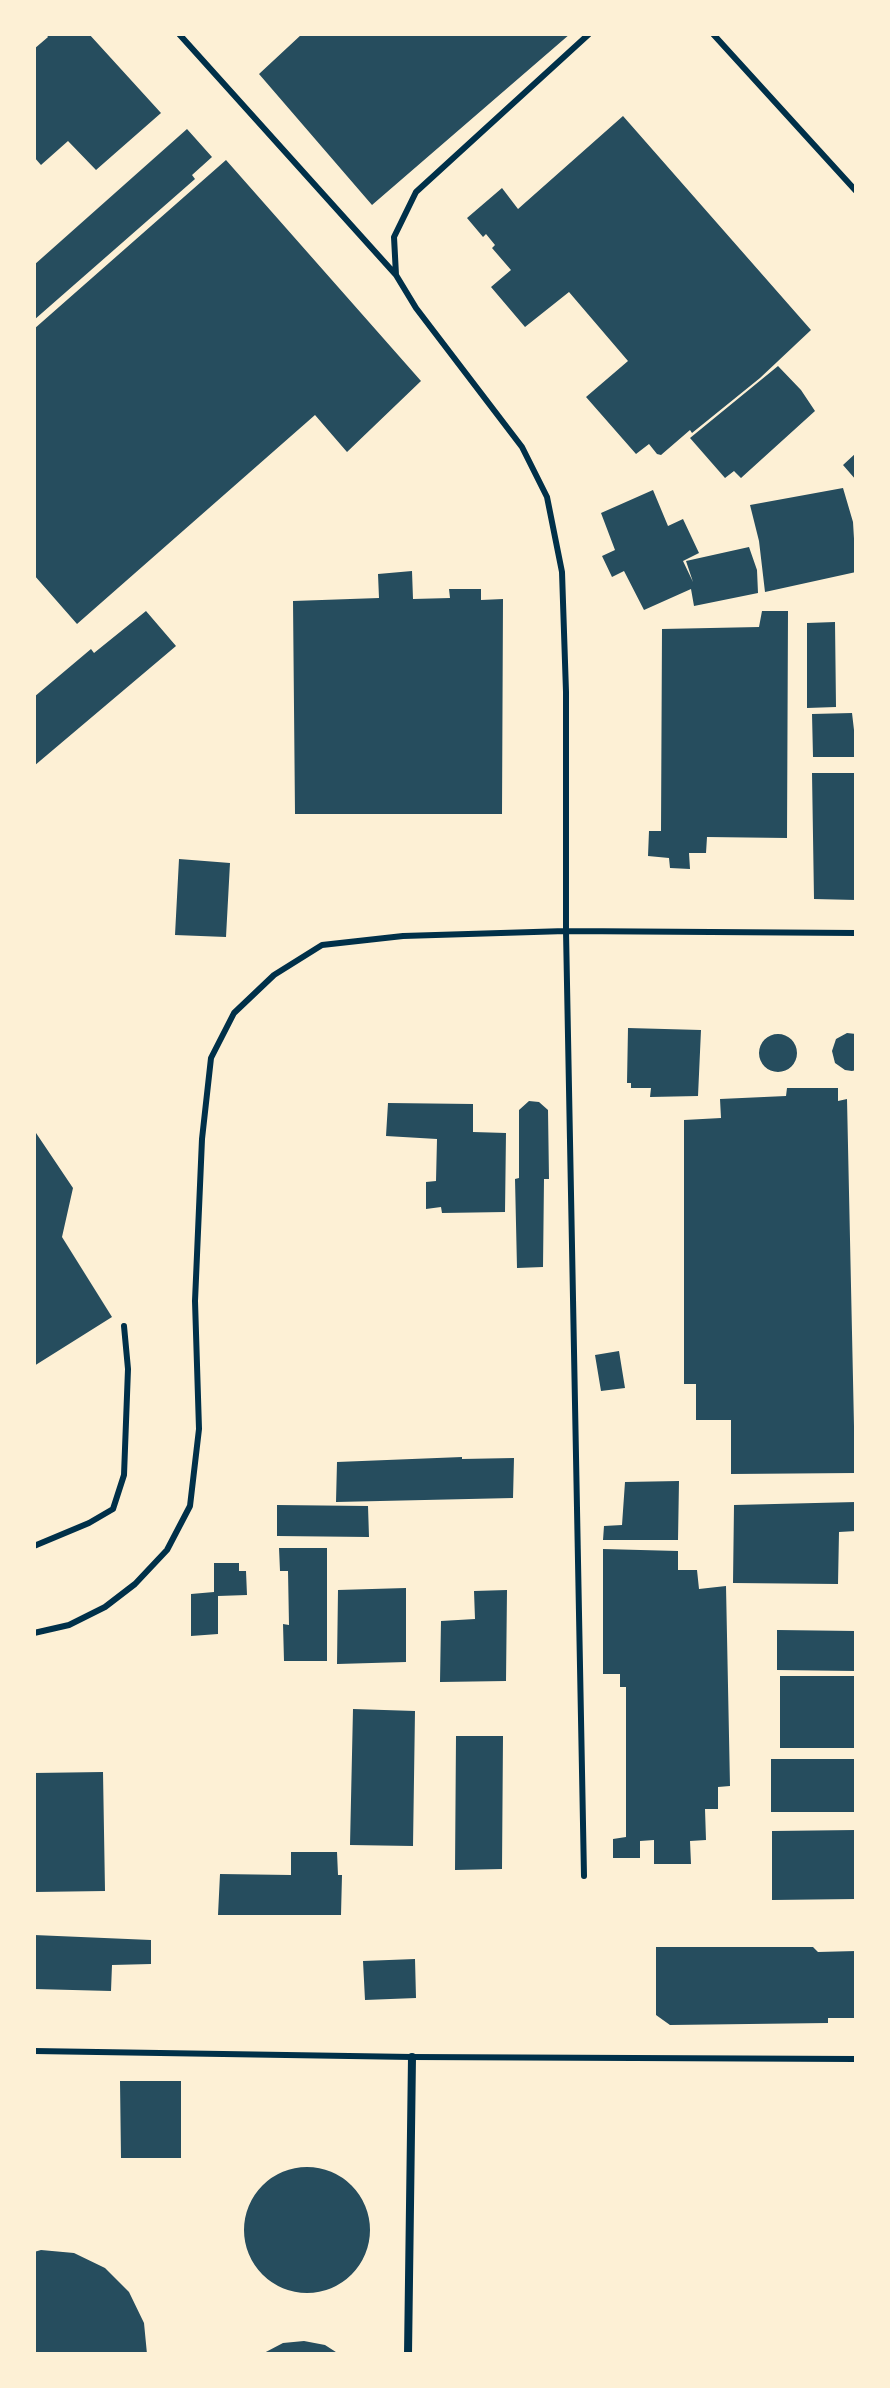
<!DOCTYPE html>
<html>
<head>
<meta charset="utf-8">
<style>
	body { margin:0 }
	#map { position:relative; width:890px; height:2388px; overflow:hidden; background:#fdf0d5; font-family:"DejaVu Sans",sans-serif }
	canvas { display:block }
	.frame { position:absolute; inset:0; border:36px solid #fdf0d5; pointer-events:none }
</style>
</head>
<body>
<div id="map">
<canvas width="890" height="2388"></canvas>
<div class="frame"></div>
</div>
<script>
const c = document.querySelector('canvas').getContext('2d');
c.lineJoin = 'round';
function fill(path, color) { c.fillStyle = color; c.fill(path, 'evenodd'); }
const toPath = rows => new Path2D(rows.map(r => 'M' + r).join(''));
function strokePath(path, color, width, dash) { c.strokeStyle = color; c.lineWidth = width; c.lineCap = dash ? 'butt' : 'round'; c.setLineDash(dash || []); c.stroke(path); }
fill(toPath([
	[46,34,89,34,161,113,96,170,68,141,41,165,34,157,34,49,48,37],
	[302,34,570,34,372,205,259,74],
	[623,116,811,330,760,378,692,433,690,430,661,455,657,454,649,444,636,454,586,397,628,361,569,292,525,327,491,287,511,270,492,248,495,245,486,234,483,237,467,218,502,188,518,209],
	[187,129,212,157,192,175,195,179,34,320,34,265],
	[226,160,421,381,347,452,315,415,77,624,34,575,34,329],
	[778,366,801,390,815,411,741,478,734,471,725,478,690,438],
	[856,453,856,480,843,465],
	[843,488,853,522,856,572,765,592,759,541,750,505],
	[653,490,668,526,683,519,699,553,683,561,693,582,686,561,749,547,757,570,758,593,694,606,691,589,644,610,624,571,612,577,602,556,615,550,601,513],
	[412,571,413,599,450,598,449,589,481,589,481,600,503,599,502,814,295,814,293,601,379,598,378,574],
	[146,611,176,646,34,766,34,697,91,649,94,653],
	[762,611,788,611,787,838,707,837,706,853,689,853,690,869,670,868,669,858,648,856,649,831,661,831,662,629,759,627],
	[835,622,836,707,807,708,807,623],
	[852,713,854,730,856,730,856,757,813,757,812,714],
	[812,773,856,773,856,900,814,899],
	[179,859,230,863,226,937,175,935],
	[628,1028,701,1030,698,1096,650,1097,651,1088,631,1088,631,1083,627,1083],
	[847,1033,856,1034,856,1070,852,1071,845,1070,835,1063,832,1051,836,1039],
	'759 1053a19 19 0 1 1 38 0a19 19 0 1 1-38 0Z',
	[787,1088,838,1088,838,1101,847,1099,855,1473,731,1474,731,1420,696,1420,696,1384,684,1384,684,1120,721,1118,720,1099,786,1096],
	[529,1101,539,1102,548,1110,549,1179,544,1179,543,1267,517,1268,515,1179,519,1178,519,1110],
	[388,1103,473,1104,473,1132,506,1133,505,1212,442,1213,441,1207,426,1209,426,1182,436,1181,437,1139,386,1136],
	[34,1130,73,1188,62,1237,112,1317,34,1366],
	[619,1351,625,1388,601,1391,595,1355],
	[462,1457,462,1459,514,1458,513,1498,336,1502,337,1462],
	[679,1481,678,1540,603,1540,604,1526,622,1525,625,1482],
	[856,1502,856,1531,839,1532,838,1584,733,1583,734,1505],
	[277,1505,368,1506,369,1537,277,1536],
	[279,1548,327,1548,327,1661,284,1661,283,1624,289,1625,288,1571,280,1571],
	[603,1549,678,1551,678,1570,697,1570,699,1589,726,1586,730,1786,718,1787,718,1809,705,1809,706,1840,690,1841,691,1864,654,1864,654,1840,640,1841,640,1858,613,1858,613,1839,626,1837,626,1687,620,1687,620,1674,603,1674],
	[214,1563,239,1563,239,1571,246,1571,247,1595,218,1596,218,1634,191,1636,191,1594,214,1592],
	[406,1588,406,1662,337,1664,338,1590],
	[507,1590,506,1681,440,1682,441,1621,475,1619,474,1591],
	[777,1630,856,1631,856,1671,777,1670],
	[780,1676,856,1676,856,1748,780,1748],
	[353,1709,415,1711,413,1846,350,1845],
	[456,1736,503,1736,502,1869,455,1870],
	[771,1759,856,1759,856,1812,771,1812],
	[103,1772,105,1891,34,1892,34,1773],
	[856,1830,856,1899,772,1900,772,1831],
	[291,1852,337,1852,338,1875,342,1875,341,1915,218,1915,220,1874,291,1875],
	[34,1935,151,1940,151,1964,112,1965,111,1991,34,1989],
	[656,1947,813,1947,818,1952,856,1951,856,2018,828,2018,828,2023,670,2025,656,2015],
	[415,1959,416,1998,365,2000,363,1961],
	[120,2081,181,2081,181,2158,121,2158],
	'244 2230a63 63 0 1 1 126 0a63 63 0 1 1-126 0Z',
	[41,2250,74,2253,105,2268,129,2292,144,2323,147,2354,34,2354,34,2252],
	[304,2341,325,2345,339,2354,262,2354,283,2343]
]), '#264d5e');
strokePath(toPath([
	[179,34,396,275],
	[713,34,856,191],
	[34,1546,89,1523,113,1509,124,1475,128,1369,124,1326],
	[34,1633,69,1625,105,1607,135,1584,167,1550,190,1506,199,1429,195,1301,202,1139,211,1058,234,1013,274,975,322,945,403,936,566,931,856,933],
	[584,1876,566,931,566,692,562,572,547,497,522,447,416,308,396,275,394,237,416,192,589,34],
	[34,2051,412,2057,856,2059]
]), '#003049', 6);
strokePath(toPath([
	[408,2354,412,2057]
]), '#003049', 8);
</script>
</body>
</html>
